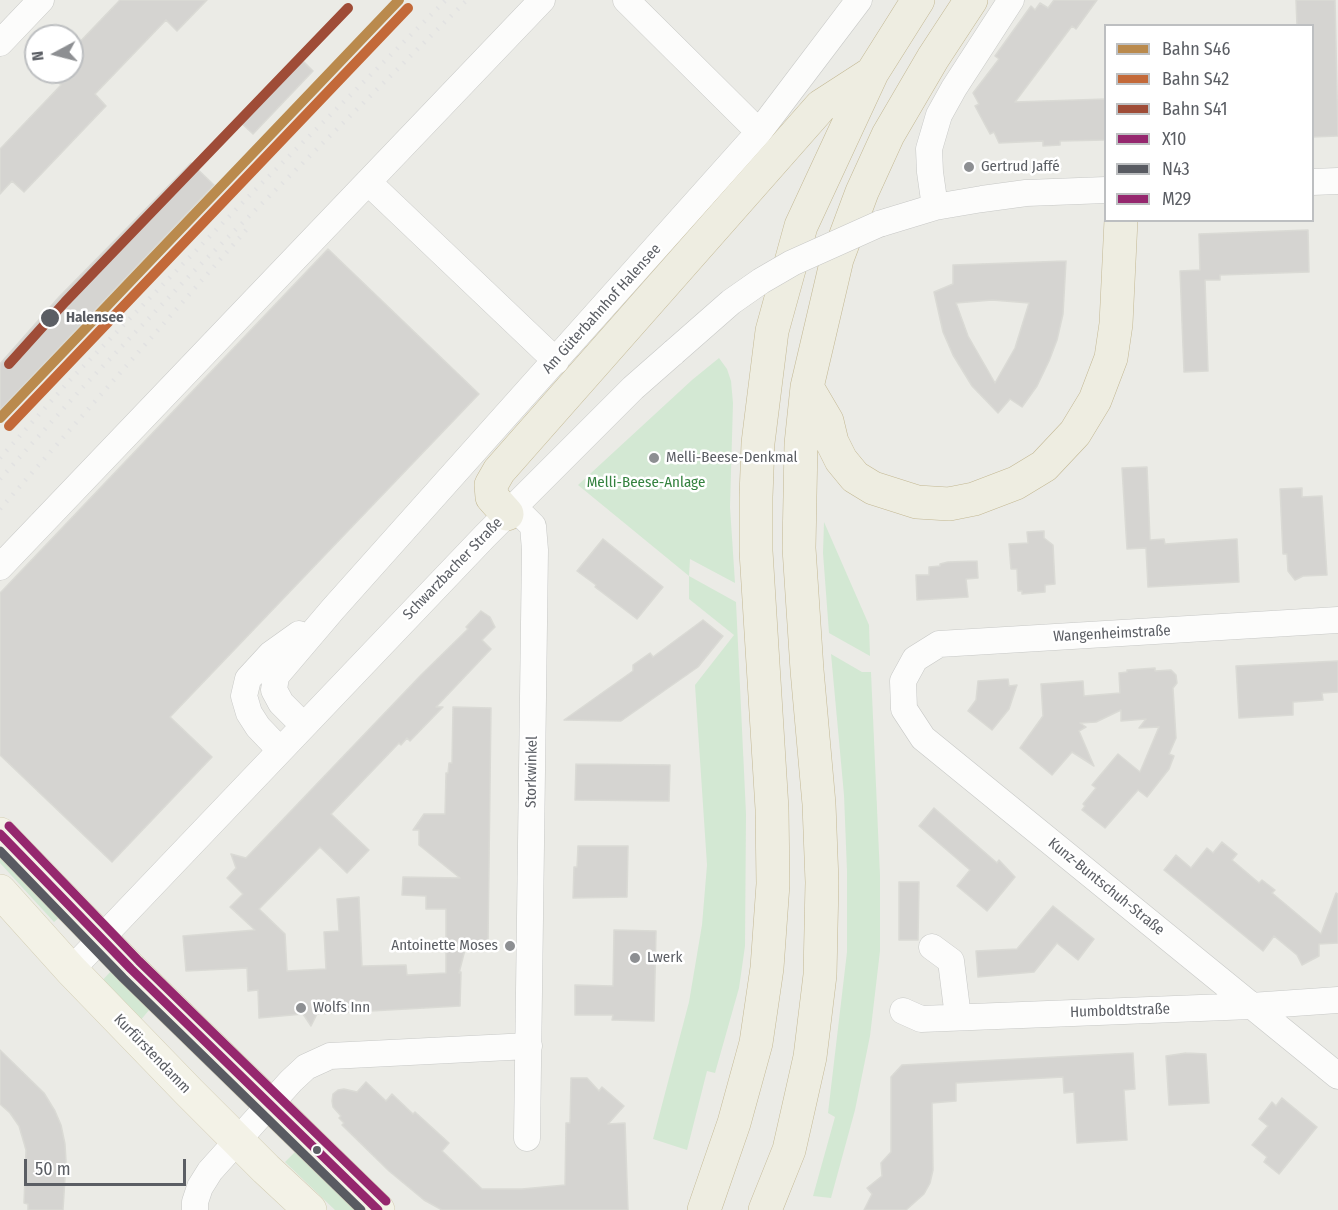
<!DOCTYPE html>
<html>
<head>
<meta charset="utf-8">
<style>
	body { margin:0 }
	#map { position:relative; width:1338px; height:1210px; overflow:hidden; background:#ebebe6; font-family:"Fira Sans Condensed",sans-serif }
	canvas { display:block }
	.legend { position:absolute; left:1104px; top:24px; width:210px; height:198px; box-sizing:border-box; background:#fff; border:2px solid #bdbfc1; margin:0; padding:8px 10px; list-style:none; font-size:18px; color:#5b5e64 }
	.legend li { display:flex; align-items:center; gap:12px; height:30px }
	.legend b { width:30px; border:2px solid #bdbfc1 }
	.north { position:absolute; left:24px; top:24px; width:60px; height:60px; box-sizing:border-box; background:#fff; border:2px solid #bdbfc1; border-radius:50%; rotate:263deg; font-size:16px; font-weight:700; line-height:24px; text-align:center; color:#5b5e64 }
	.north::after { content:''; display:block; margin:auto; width:21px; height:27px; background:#8d8f92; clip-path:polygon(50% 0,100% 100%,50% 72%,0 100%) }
	.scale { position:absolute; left:24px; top:1159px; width:162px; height:27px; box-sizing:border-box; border:3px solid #5b5e64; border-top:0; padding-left:8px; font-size:18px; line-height:21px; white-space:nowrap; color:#5b5e64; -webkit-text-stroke:4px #fff; paint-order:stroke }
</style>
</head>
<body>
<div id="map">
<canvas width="1338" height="1210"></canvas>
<ul class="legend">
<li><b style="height:8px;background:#ba8a4d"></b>Bahn S46</li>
<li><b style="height:8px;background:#c36939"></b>Bahn S42</li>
<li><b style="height:8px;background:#9f4c37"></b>Bahn S41</li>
<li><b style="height:8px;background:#95276e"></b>X10</li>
<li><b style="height:8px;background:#595b62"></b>N43</li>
<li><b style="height:8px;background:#95276e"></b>M29</li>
</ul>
<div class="north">N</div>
<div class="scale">50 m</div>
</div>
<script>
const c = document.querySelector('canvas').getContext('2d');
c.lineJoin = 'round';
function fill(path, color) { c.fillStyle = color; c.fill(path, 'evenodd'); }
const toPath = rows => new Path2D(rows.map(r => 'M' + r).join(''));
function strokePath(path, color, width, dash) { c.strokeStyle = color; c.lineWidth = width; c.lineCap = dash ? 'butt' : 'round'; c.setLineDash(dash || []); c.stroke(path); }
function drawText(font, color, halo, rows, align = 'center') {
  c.font = font + ' "Fira Sans Condensed",sans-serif'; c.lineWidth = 5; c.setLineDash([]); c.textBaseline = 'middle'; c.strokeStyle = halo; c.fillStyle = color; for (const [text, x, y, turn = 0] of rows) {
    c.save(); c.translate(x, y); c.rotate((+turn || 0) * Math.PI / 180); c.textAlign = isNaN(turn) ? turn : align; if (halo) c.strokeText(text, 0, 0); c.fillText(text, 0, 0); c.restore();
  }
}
fill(toPath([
	[719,358,727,369,731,381,733,403,730,507,735,583,690,559,689,576,736,602,746,814,745,946,739,988,715,1073,707,1071,687,1150,653,1139,689,1002,702,925,707,865,695,685,734,635,689,599,689,576,578,485,692,380],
	[824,522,869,625,870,656,829,633,823,553],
	[831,654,862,672,871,672,880,876,880,951,870,1036,855,1110,831,1198,813,1196,835,1117,828,1113,847,952,847,871,844,795],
	[0,855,61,916,54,922,0,863],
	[111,971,150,1009,139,1022,100,983],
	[296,1151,358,1210,335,1210,285,1162]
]), '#d3e8d3');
const building = toPath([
	[120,0,207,0,177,31,166,20,95,94,106,106,24,192,12,181,0,194,0,149,61,85,47,72,72,72,72,50,120,0],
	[1054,0,1097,0,1076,29,1072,26,1015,102,1106,99,1106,140,1060,141,1060,145,1043,146,1043,141,999,143,994,132,990,134,975,106,979,104,973,93,999,59,995,56,1031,6,1035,10,1040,3,1048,8,1054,0],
	[1296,0,1335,0,1338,136,1312,137,1312,26,1297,26,1296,0],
	[298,56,313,71,253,134,237,119,298,56],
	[191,163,214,185,0,410,0,364,59,297,191,163],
	[1308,230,1309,272,1220,275,1220,280,1205,280,1208,371,1184,372,1180,271,1200,270,1199,234,1308,230],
	[328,249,479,394,170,717,212,757,112,862,0,755,0,593,328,249],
	[1066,261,1063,314,1057,340,1049,361,1037,386,1022,407,1010,399,998,413,972,386,953,355,943,332,934,292,953,284,953,265,1066,261],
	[992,300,1029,303,1015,348,995,383,968,336,956,303,992,300],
	[1147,467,1150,540,1164,539,1165,544,1237,539,1239,582,1148,587,1146,548,1127,549,1122,468,1147,467],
	[1302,488,1302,497,1322,496,1327,575,1303,576,1295,580,1288,571,1287,554,1283,554,1280,489,1302,488],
	[1044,531,1044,538,1053,545,1055,584,1045,585,1045,592,1022,594,1022,591,1018,591,1017,569,1011,569,1009,544,1028,543,1027,532,1044,531],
	[603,539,663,587,637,619,595,587,596,585,577,571,603,539],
	[977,561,978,578,966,579,968,597,917,600,916,575,929,575,929,567,940,566,940,564,948,562,977,561],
	[481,611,490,617,495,627,482,640,491,649,436,707,443,707,410,741,407,738,401,745,399,743,331,814,369,850,347,873,320,847,259,909,285,934,287,971,326,969,324,932,339,931,337,899,359,897,362,966,406,965,407,975,446,973,446,909,426,909,426,896,402,895,403,877,460,878,419,845,419,830,413,830,424,814,445,814,446,773,448,773,449,763,452,763,453,707,491,708,488,942,467,942,459,973,461,972,460,1006,317,1014,311,1026,303,1014,259,1018,258,990,248,991,247,968,186,971,183,936,255,930,230,907,243,894,227,878,236,868,231,854,246,858,421,675,468,629,466,627,481,611],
	[703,620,723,636,698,667,621,721,564,720,633,671,633,665,650,653,653,657,703,620],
	[1338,661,1338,692,1322,693,1323,700,1293,702,1293,715,1239,718,1236,666,1338,661],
	[1155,668,1155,671,1171,670,1176,675,1177,683,1173,688,1176,738,1169,754,1174,756,1169,769,1147,797,1138,790,1105,828,1082,810,1085,806,1083,804,1096,788,1092,785,1118,754,1140,772,1159,727,1139,728,1146,719,1121,721,1121,710,1096,722,1080,723,1086,727,1079,731,1094,766,1072,752,1052,775,1020,748,1043,716,1041,684,1083,681,1084,696,1120,693,1119,673,1127,672,1127,670,1155,668],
	[1008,679,1009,686,1017,685,1009,709,992,730,968,711,976,700,978,681,1008,679],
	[576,764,670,765,669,801,575,800,576,764],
	[934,808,997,863,999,860,1015,877,987,911,957,886,970,870,919,826,934,808],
	[1222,842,1237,854,1232,860,1259,883,1262,880,1275,890,1272,893,1321,934,1336,893,1338,894,1338,943,1319,944,1319,956,1302,965,1297,955,1274,936,1263,951,1164,870,1176,855,1191,868,1207,848,1213,853,1222,842],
	[578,846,628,846,627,897,573,898,574,867,577,867,578,846],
	[899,882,919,882,918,940,899,940,899,882],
	[1053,906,1094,939,1078,960,1057,943,1034,972,978,977,976,951,1017,949,1053,906],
	[614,930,656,931,654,1021,612,1020,613,1015,575,1015,575,985,613,986,614,930],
	[0,1050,44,1093,55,1111,61,1125,65,1144,66,1161,63,1210,28,1210,28,1204,24,1203,26,1150,19,1126,10,1113,0,1104,0,1050],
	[1133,1053,1135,1089,1124,1090,1127,1140,1077,1143,1074,1092,1064,1093,1063,1077,956,1083,956,1101,932,1103,933,1170,930,1183,924,1194,906,1210,864,1210,872,1194,867,1188,882,1176,881,1163,891,1152,891,1077,902,1065,1133,1053],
	[1186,1053,1206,1054,1209,1103,1169,1105,1166,1056,1186,1053],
	[571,1078,587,1078,599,1091,602,1087,624,1106,608,1124,625,1123,628,1210,442,1210,424,1200,389,1171,342,1125,344,1123,339,1118,341,1116,333,1107,332,1101,333,1094,338,1090,344,1089,357,1092,366,1082,386,1101,392,1094,413,1114,415,1112,449,1143,442,1151,482,1189,522,1189,565,1185,566,1123,570,1123,571,1078],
	[1282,1098,1317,1127,1279,1174,1264,1162,1267,1157,1252,1145,1268,1126,1259,1119,1272,1102,1276,1106,1282,1098]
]);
fill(building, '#d5d4d1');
strokePath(building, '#dadad5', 1.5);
const minor = toPath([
	[626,0,759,132],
	[0,43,41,0],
	[368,182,556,361],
	[1312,182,1338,181],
	[935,207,930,172,929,149,939,115,954,88,1011,0],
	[879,224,935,207,982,199,1026,193,1106,190],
	[514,507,533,526,535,550,527,1138],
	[0,567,542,0],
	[1338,620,939,644,915,659,903,681,904,709,923,738,1338,1076],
	[303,725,281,703,274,690,276,676,333,609,759,132,859,0],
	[280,750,258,727,249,713,244,696,248,679,271,654,299,634],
	[932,947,951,961,958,1017],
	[71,970,485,536,633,388,674,352],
	[903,1011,921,1019,1251,1006,1338,1000],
	[195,1210,195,1202,200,1187,210,1171,291,1081,306,1067,330,1056,529,1046]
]);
const major = toPath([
	[0,834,131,969,378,1210],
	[0,891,71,970,189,1092,266,1169,310,1210]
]);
const highway = toPath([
	[807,387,827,421,832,442,841,460,855,477,873,488,917,502,949,504,974,499,1016,483,1044,466,1075,433,1095,400,1111,358,1116,324,1121,220],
	[507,514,492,497,491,485,499,471,821,106,872,73],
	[704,1210,734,1123,756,1043,767,968,773,884,772,809,756,551,756,497,758,443,772,331,801,226,872,73,918,0],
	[765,1210,789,1150,810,1057,820,975,822,882,819,804,807,670,799,548,801,444,807,387,837,259,862,192,888,135,933,58,971,0]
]);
strokePath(minor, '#c7c8c6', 27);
strokePath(major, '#d3cdb3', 34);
strokePath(highway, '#c3b893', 34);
strokePath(minor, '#fcfcfb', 26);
strokePath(major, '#f3f2e7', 33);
strokePath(highway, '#eeede1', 33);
strokePath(toPath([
	[0,458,71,379,251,194,446,0],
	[0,479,83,387,194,271,467,0],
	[0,509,248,228]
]), '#e2e2e2', 4.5, [1.5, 8]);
const minorBridge = toPath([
	[674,352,731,302,761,281,792,263,879,224]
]);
strokePath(minorBridge, '#c7c8c6', 27, []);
strokePath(minorBridge, '#fcfcfb', 26);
strokePath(toPath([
	[0,834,131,969,378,1210]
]), '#95276e', 9);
strokePath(toPath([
	[0,851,123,978,361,1210]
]), '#595b62', 9);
strokePath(toPath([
	[9,826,139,961,386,1201]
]), '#95276e', 9);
strokePath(toPath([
	[0,418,399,0]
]), '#ba8a4d', 10);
strokePath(toPath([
	[9,426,408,8]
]), '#c36939', 10);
strokePath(toPath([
	[9,364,65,302,348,8]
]), '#9f4c37', 10);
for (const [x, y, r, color] of [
	[969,167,6,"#8d8f92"],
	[50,318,10,"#5b5e64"],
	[654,458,6,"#8d8f92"],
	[510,946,6,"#8d8f92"],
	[635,958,6,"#8d8f92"],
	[301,1008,6,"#8d8f92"],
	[317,1150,5,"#5b5e64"]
]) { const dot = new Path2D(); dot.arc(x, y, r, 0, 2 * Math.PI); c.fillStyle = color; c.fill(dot); strokePath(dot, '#fff', 2); }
drawText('15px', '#5b5e64', '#fff', [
	["Gertrud Jaffé",981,167],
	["Melli-Beese-Denkmal",666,458],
	["Antoinette Moses",498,946,"right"],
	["Lwerk",647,958],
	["Wolfs Inn",313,1008]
], 'left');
drawText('15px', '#5b5e64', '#fff', [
	["Am Güterbahnhof Halensee",602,309,-48],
	["Schwarzbacher Straße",453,569,-46],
	["Wangenheimstraße",1112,634,-3],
	["Storkwinkel",532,772,-89],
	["Kunz-Buntschuh-Straße",1106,887,39],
	["Humboldtstraße",1120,1011,-2],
	["Kurfürstendamm",152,1054,46]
]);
drawText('bold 15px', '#5b5e64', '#fff', [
	["Halensee",66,318]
], 'left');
drawText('15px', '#34823f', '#fff', [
	["Melli-Beese-Anlage",646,483]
]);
</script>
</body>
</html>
